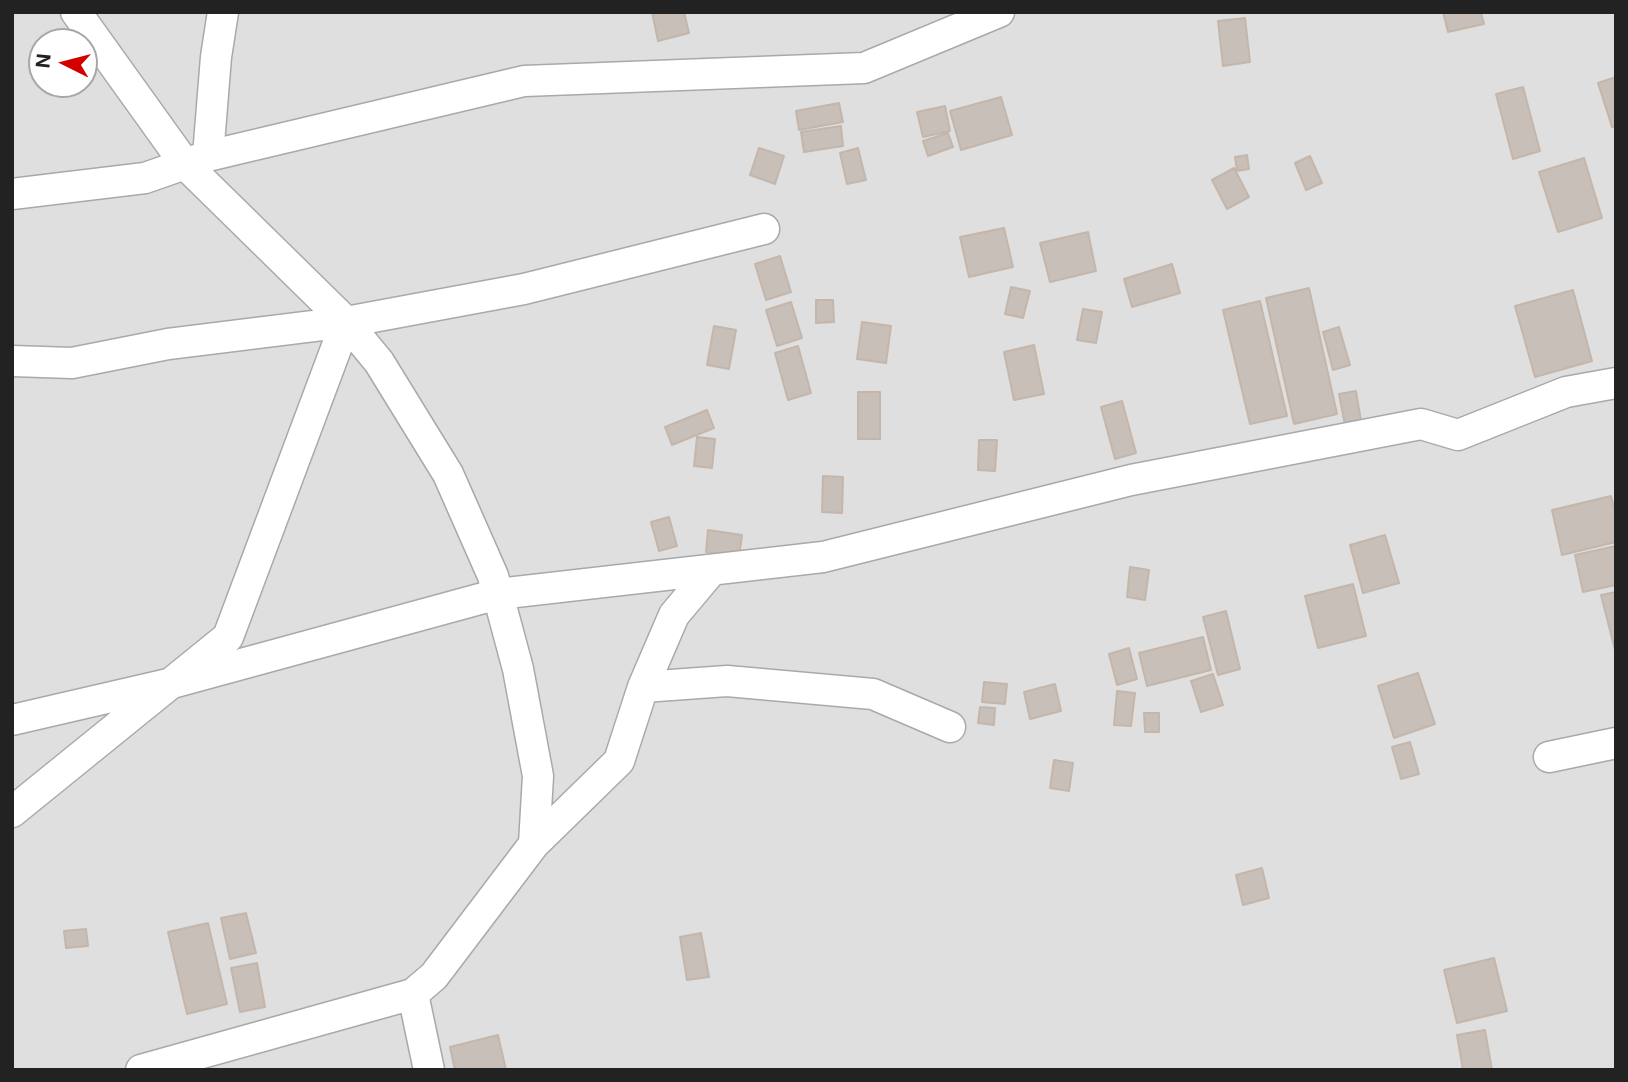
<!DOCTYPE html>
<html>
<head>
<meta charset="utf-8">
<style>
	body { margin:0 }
	#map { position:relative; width:1628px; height:1082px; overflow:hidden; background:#f2efe9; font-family:Inter,sans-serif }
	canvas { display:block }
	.frame { position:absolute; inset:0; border:14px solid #222; pointer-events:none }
	.north { position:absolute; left:28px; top:28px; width:70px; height:70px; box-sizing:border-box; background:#fff; border:2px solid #a7a7a7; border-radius:50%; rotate:276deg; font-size:19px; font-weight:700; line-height:28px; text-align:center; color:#222 }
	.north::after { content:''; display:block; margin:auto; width:24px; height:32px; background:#d40000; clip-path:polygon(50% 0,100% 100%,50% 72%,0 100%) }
</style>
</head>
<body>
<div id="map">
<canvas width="1628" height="1082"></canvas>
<div class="frame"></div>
<div class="north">N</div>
</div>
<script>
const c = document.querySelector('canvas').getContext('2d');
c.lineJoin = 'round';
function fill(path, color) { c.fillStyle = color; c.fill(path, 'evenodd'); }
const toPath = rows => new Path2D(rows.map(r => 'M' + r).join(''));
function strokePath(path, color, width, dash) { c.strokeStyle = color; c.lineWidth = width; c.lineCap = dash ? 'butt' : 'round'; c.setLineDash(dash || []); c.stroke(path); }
fill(toPath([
	[12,12,1616,12,1616,1070,12,1070],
	[42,42,84,42,84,84,42,84]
]), '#e0dfdf');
const building = toPath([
	[652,12,684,12,689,33,658,41,652,12],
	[1443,12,1481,12,1484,24,1448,32,1443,12],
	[1245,18,1250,62,1223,66,1218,21,1245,18],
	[1616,77,1616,126,1612,127,1598,83,1616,77],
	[1523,87,1540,151,1513,159,1496,94,1523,87],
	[1001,97,1012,135,961,150,950,111,1001,97],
	[839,103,843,122,799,130,796,111,839,103],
	[945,106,950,131,923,137,917,112,945,106],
	[841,126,843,146,804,152,801,132,841,126],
	[948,133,953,147,928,156,923,141,948,133],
	[759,148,784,156,775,184,750,175,759,148],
	[858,148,866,180,847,184,840,153,858,148],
	[1247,155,1249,169,1237,171,1235,157,1247,155],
	[1310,156,1322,183,1306,190,1295,163,1310,156],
	[1584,158,1602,218,1558,232,1539,172,1584,158],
	[1234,168,1249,197,1227,209,1212,180,1234,168],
	[1004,228,1013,267,969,277,960,237,1004,228],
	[1088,232,1096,271,1050,282,1040,243,1088,232],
	[780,256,791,292,766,300,755,264,780,256],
	[1172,264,1180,293,1132,307,1124,279,1172,264],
	[1011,287,1030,291,1023,318,1005,314,1011,287],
	[1309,288,1337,414,1294,424,1266,298,1309,288],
	[1573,290,1592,361,1535,377,1515,306,1573,290],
	[816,300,833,300,834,322,816,323,816,300],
	[1260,301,1287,416,1250,424,1223,310,1260,301],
	[791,302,802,338,777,346,766,310,791,302],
	[1083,309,1102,312,1096,343,1077,340,1083,309],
	[862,322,891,326,886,363,857,359,862,322],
	[714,326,736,330,729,369,707,365,714,326],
	[1339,327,1350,365,1333,370,1323,332,1339,327],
	[1034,345,1044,394,1014,400,1004,352,1034,345],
	[798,346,811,393,788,400,775,353,798,346],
	[1356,391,1361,421,1345,425,1339,394,1356,391],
	[858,392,880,392,880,439,858,439,858,392],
	[1122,401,1136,453,1115,459,1101,407,1122,401],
	[707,410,714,428,672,445,665,427,707,410],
	[697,437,715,439,712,468,694,466,697,437],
	[979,440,997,440,995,471,978,470,979,440],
	[823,476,843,477,842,513,822,512,823,476],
	[1611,496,1616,515,1616,542,1562,555,1552,510,1611,496],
	[669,517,677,546,659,551,651,522,669,517],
	[708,530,742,535,739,557,706,552,708,530],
	[1385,535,1399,583,1363,593,1350,545,1385,535],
	[1616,546,1616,585,1583,592,1575,555,1616,546],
	[1130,567,1149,570,1145,600,1127,597,1130,567],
	[1353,584,1366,636,1318,648,1305,596,1353,584],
	[1616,592,1616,654,1601,595,1616,592],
	[1226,611,1240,669,1218,675,1203,617,1226,611],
	[1203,637,1211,670,1147,686,1139,653,1203,637],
	[1129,648,1137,679,1117,685,1109,654,1129,648],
	[1418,673,1435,724,1394,738,1378,686,1418,673],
	[1213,674,1223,705,1201,712,1191,681,1213,674],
	[984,682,1007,684,1005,704,982,702,984,682],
	[1055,684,1061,711,1030,719,1024,692,1055,684],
	[1117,691,1135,693,1131,726,1114,725,1117,691],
	[980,707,995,708,994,725,978,723,980,707],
	[1144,713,1159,713,1159,732,1145,732,1144,713],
	[1410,742,1419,774,1401,779,1392,747,1410,742],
	[1054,760,1073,763,1069,791,1050,788,1054,760],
	[1262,868,1269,898,1243,905,1236,875,1262,868],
	[246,913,256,953,230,959,221,918,246,913],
	[208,923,227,1004,187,1014,168,932,208,923],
	[86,929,88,946,66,948,64,931,86,929],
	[701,933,709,977,687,980,680,937,701,933],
	[1494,958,1507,1011,1457,1023,1444,970,1494,958],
	[257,963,265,1007,240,1012,231,968,257,963],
	[1485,1030,1492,1070,1463,1070,1457,1035,1485,1030],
	[498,1035,506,1070,455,1070,450,1047,498,1035]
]);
fill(building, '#c7bfb8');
strokePath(building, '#c4b6ab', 2);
const street = toPath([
	[76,12,185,164,346,322,379,362,448,474,493,576,518,669,538,776,534,844],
	[208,156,216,57,223,12],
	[12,194,145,178,208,156,524,81,864,68,999,12],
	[12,361,72,363,168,344,346,322,524,289,764,229],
	[643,687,727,681,873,694,950,727],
	[12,720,172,683,498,594,823,557,1131,480,1421,424,1458,435,1566,392,1616,383],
	[1549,757,1616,743],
	[12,812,228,637,346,322],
	[413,994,429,1070],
	[141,1070,413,994,434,976,534,844,619,761,643,687,674,615,711,571]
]);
strokePath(street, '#a9a9a9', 33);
strokePath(street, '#fff', 30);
</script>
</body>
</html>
